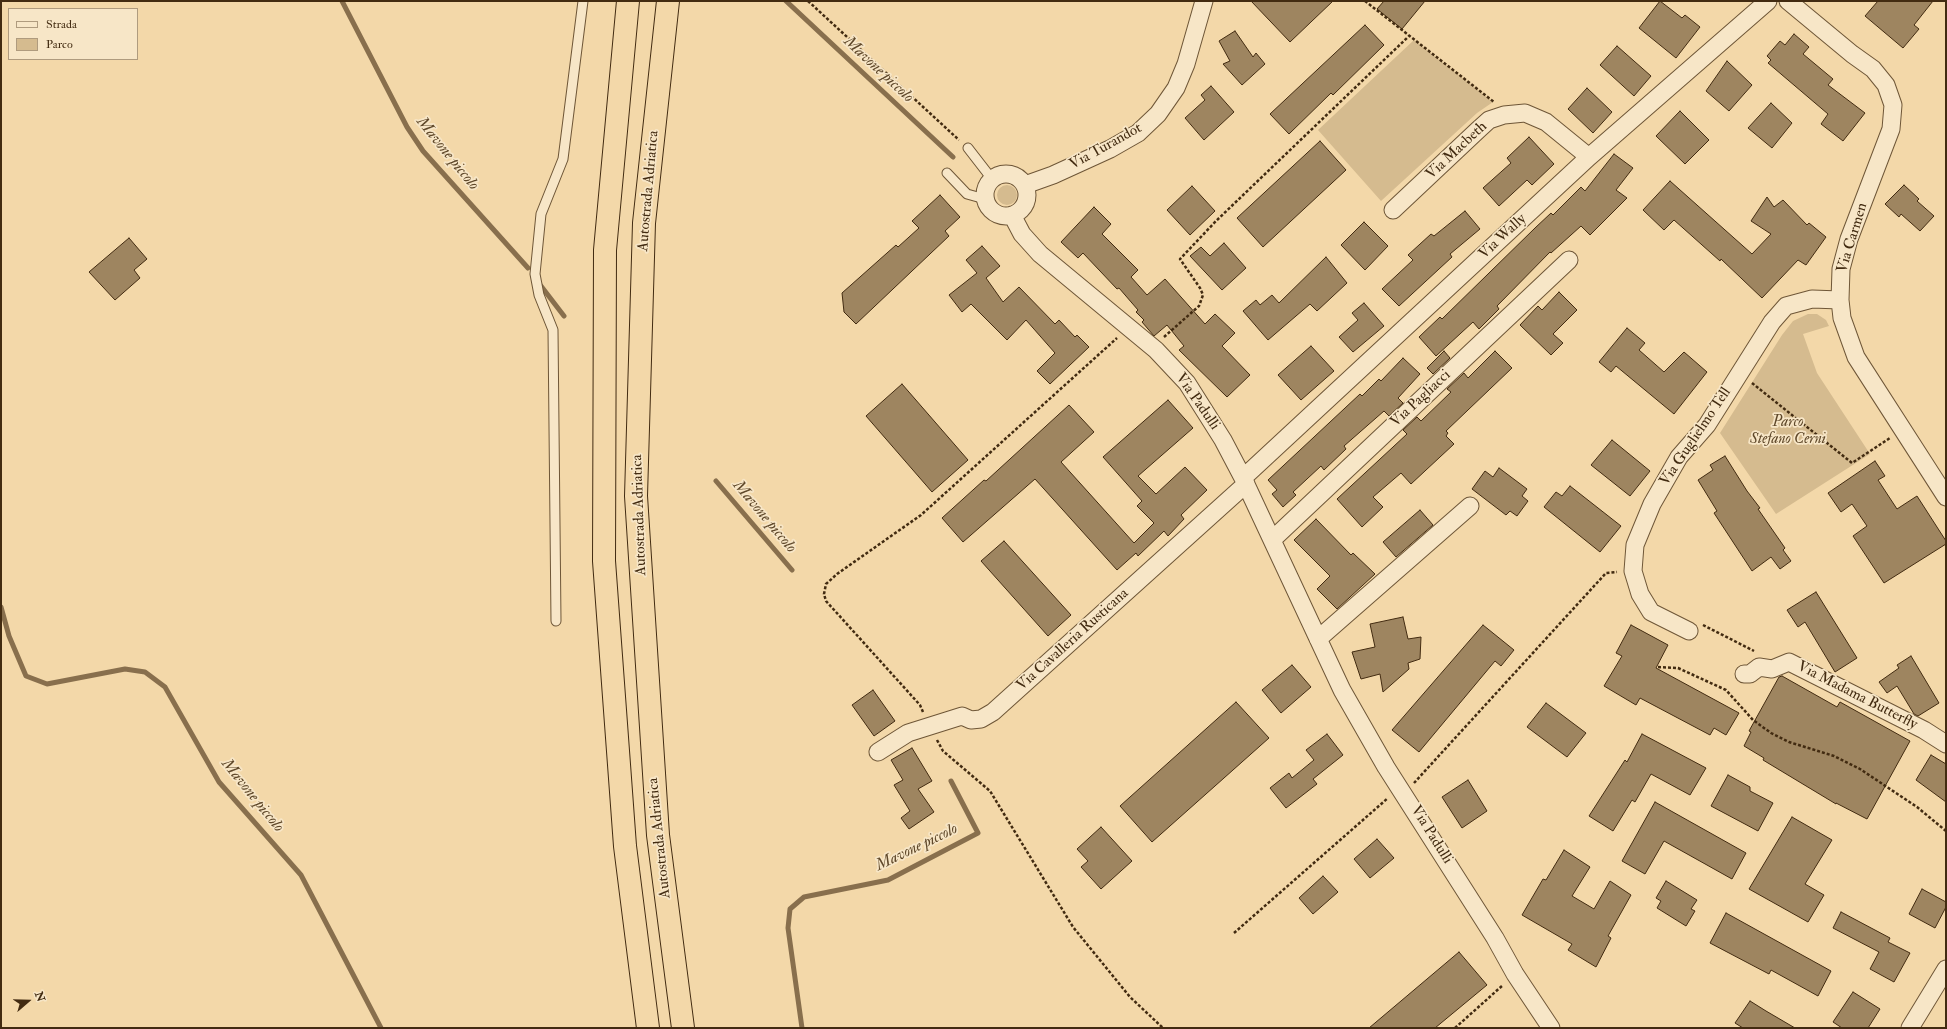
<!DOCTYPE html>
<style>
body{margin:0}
#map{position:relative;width:1947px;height:1029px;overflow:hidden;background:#f3d8a9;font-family:"IM FELL Double Pica",serif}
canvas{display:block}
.frame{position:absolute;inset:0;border:2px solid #422b11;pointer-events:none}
.legend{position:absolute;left:8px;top:8px;width:130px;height:52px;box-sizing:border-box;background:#f7e6c7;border:1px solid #af9b7e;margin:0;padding:5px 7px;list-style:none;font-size:12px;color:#422b11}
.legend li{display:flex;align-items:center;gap:8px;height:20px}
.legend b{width:20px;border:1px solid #af9b7e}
.north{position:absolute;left:8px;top:981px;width:40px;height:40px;-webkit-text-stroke:3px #f7e6c7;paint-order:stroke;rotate:70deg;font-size:11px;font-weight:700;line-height:16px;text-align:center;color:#422b11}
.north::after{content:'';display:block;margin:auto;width:14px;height:18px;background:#422b11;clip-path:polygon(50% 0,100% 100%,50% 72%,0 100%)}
</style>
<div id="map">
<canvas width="1947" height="1029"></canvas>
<div class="frame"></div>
<ul class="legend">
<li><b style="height:5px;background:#f7e6c7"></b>Strada</li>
<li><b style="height:11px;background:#d5bb8f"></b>Parco</li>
</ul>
<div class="north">N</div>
</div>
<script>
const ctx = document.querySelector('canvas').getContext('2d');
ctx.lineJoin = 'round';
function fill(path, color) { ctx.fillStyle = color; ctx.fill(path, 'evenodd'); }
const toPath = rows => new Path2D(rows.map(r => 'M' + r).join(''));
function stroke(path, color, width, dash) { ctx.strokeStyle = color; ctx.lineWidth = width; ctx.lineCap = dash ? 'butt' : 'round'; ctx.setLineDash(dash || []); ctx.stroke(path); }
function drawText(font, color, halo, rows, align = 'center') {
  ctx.font = font + ' "IM FELL Double Pica",serif'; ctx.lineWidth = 3.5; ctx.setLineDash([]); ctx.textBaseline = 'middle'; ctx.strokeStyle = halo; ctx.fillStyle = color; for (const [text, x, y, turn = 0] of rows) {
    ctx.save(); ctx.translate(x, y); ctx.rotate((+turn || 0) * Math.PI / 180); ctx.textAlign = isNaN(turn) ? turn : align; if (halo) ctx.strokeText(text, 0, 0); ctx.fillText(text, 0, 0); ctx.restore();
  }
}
const green = toPath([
 [1414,40,1493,102,1477,113,1381,201,1318,130],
 '997 195a10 10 0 1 1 20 0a10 10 0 1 1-20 0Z',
 [1808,314,1817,314,1826,320,1829,326,1803,334,1817,373,1870,454,1776,514,1720,433,1782,335,1793,321]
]);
const stream = toPath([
 [342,1,407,127,423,151,528,268],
 [786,1,953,157],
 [541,286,564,316],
 [716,481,792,570],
 [1,607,9,636,26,676,47,684,125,669,145,672,165,687,219,782,301,875,381,1028],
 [802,1028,788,928,790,909,804,897,888,880,978,833,951,781]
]);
const building = toPath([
 [1251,1,1333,1,1290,42,1251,1],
 [1384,1,1425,1,1402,29,1377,9,1384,1],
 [1660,1,1682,18,1685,15,1700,27,1676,58,1639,28,1660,1],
 [1878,1,1933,1,1914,25,1919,29,1903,48,1865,16,1878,1],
 [1365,25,1384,45,1333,95,1331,93,1289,134,1270,114,1365,25],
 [1235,31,1253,57,1256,53,1265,64,1242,85,1223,64,1230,61,1219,41,1235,31],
 [1794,34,1809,47,1803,54,1833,79,1828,85,1865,113,1843,141,1821,124,1828,114,1768,63,1771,60,1767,56,1780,41,1785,45,1794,34],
 [1617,46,1651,76,1634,96,1600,65,1617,46],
 [1727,61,1752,85,1729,111,1706,91,1727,61],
 [1211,86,1234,112,1204,140,1185,118,1205,100,1201,95,1211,86],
 [1587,88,1612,112,1593,133,1568,109,1587,88],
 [1771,103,1792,123,1772,148,1748,128,1771,103],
 [1680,111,1709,140,1685,164,1656,136,1680,111],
 [1529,137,1554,164,1532,185,1527,180,1499,206,1483,188,1511,163,1507,158,1529,137],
 [1320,141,1346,170,1263,247,1237,218,1320,141],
 [1614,154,1633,168,1616,190,1627,198,1590,235,1581,226,1551,253,1550,252,1497,306,1499,309,1479,329,1473,322,1436,356,1419,337,1440,317,1442,319,1535,228,1551,213,1553,215,1581,187,1585,191,1614,154],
 [1670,181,1752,254,1771,234,1751,221,1767,197,1774,207,1783,200,1807,225,1809,223,1826,237,1806,265,1798,260,1762,298,1721,259,1720,261,1674,220,1664,230,1643,210,1670,181],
 [1904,185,1919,199,1917,201,1934,216,1920,231,1901,214,1899,217,1885,204,1904,185],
 [1192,186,1215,211,1190,235,1167,210,1192,186],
 [940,195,960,217,945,231,949,236,856,324,844,312,842,293,896,245,898,247,919,228,912,221,940,195],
 [1094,207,1111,224,1102,234,1138,270,1131,277,1147,295,1165,279,1205,324,1215,314,1235,333,1222,346,1250,375,1227,397,1179,350,1184,346,1167,325,1154,336,1142,322,1144,320,1136,312,1138,310,1119,288,1117,289,1083,253,1078,258,1061,242,1094,207],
 [1465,211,1480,229,1450,254,1452,257,1399,306,1382,289,1413,260,1408,255,1431,234,1434,236,1465,211],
 [1364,222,1388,246,1365,270,1341,245,1364,222],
 [129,238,147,259,134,270,140,278,115,300,89,272,129,238],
 [1224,243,1246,268,1222,290,1190,256,1201,247,1210,256,1224,243],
 [982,246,1000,266,986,278,1003,302,1019,287,1055,324,1059,320,1075,337,1077,335,1089,347,1050,384,1037,371,1055,353,1026,320,1007,340,971,304,962,312,949,295,977,273,966,260,982,246],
 [1326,257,1347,283,1317,311,1310,304,1268,340,1243,311,1256,300,1260,305,1272,295,1279,303,1326,257],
 [1559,292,1577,310,1553,334,1563,343,1551,355,1520,325,1538,306,1542,310,1559,292],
 [1364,303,1384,326,1353,352,1339,337,1358,320,1352,313,1364,303],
 [1627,328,1645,343,1639,350,1664,372,1684,352,1707,372,1674,414,1616,366,1611,372,1599,362,1627,328],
 [1311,346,1334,371,1301,400,1278,375,1311,346],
 [1444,351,1450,358,1433,374,1427,368,1444,351],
 [1495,351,1512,368,1446,431,1448,433,1446,436,1454,444,1411,484,1401,473,1373,497,1383,507,1362,527,1337,499,1407,434,1403,430,1417,417,1421,421,1451,392,1447,389,1464,373,1468,378,1495,351],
 [1403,358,1420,374,1398,398,1403,403,1389,416,1384,411,1344,446,1346,449,1324,470,1321,466,1293,492,1296,495,1283,507,1272,494,1277,490,1268,480,1360,394,1362,396,1379,379,1381,381,1403,358],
 [902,384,968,460,932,492,866,416,902,384],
 [1168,400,1193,428,1138,476,1156,494,1185,467,1207,490,1181,515,1184,519,1168,536,1164,531,1138,556,1136,553,1117,570,1035,479,963,542,942,518,984,480,986,481,1069,405,1094,432,1061,462,1134,543,1154,523,1137,506,1142,501,1103,457,1168,400],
 [1612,440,1650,471,1630,496,1591,465,1612,440],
 [1725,456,1747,491,1760,508,1758,509,1785,548,1783,550,1791,561,1780,569,1771,557,1752,571,1714,513,1717,511,1698,480,1713,470,1710,465,1725,456],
 [1875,461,1885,476,1878,480,1897,509,1917,496,1946,541,1946,544,1884,583,1853,536,1867,526,1852,504,1841,512,1828,493,1875,461],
 [1499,468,1527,489,1522,496,1528,501,1517,516,1510,511,1506,515,1472,489,1485,471,1493,477,1499,468],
 [1570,486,1621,526,1600,552,1544,507,1556,492,1562,496,1570,486],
 [1420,510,1433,525,1396,557,1383,542,1420,510],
 [1316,519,1351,555,1353,553,1375,574,1337,609,1317,589,1330,576,1294,540,1316,519],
 [1004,541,1071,615,1048,636,981,561,1004,541],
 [1816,592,1857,658,1835,672,1805,622,1798,627,1787,610,1816,592],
 [1403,617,1408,639,1421,637,1420,659,1408,663,1409,669,1383,692,1380,674,1361,679,1352,652,1375,647,1370,624,1403,617],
 [1483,625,1514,650,1501,666,1495,661,1419,752,1392,730,1483,625],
 [1631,625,1668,645,1656,668,1739,713,1726,735,1714,728,1710,735,1640,698,1636,705,1604,686,1622,656,1616,653,1631,625],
 [1911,656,1939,703,1918,716,1914,714,1897,686,1887,693,1879,682,1899,668,1897,665,1911,656],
 [1292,665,1311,687,1281,713,1262,690,1292,665],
 [1782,676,1837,707,1840,702,1910,741,1867,819,1836,803,1836,804,1763,760,1764,758,1744,746,1751,732,1749,731,1779,677,1782,676],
 [873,690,895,721,874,736,852,705,873,690],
 [1236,702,1269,738,1152,842,1120,806,1236,702],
 [1546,703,1586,733,1567,757,1527,727,1546,703],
 [1327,734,1343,755,1313,779,1317,784,1286,808,1270,788,1289,773,1292,778,1314,760,1306,750,1327,734],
 [1642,734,1706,768,1690,795,1651,774,1635,802,1632,800,1613,831,1589,816,1625,760,1627,762,1642,734],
 [912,748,932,781,918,789,934,812,909,829,901,818,910,811,894,785,903,780,891,760,912,748],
 [1931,755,1946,764,1946,802,1916,780,1931,755],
 [1728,775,1750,787,1750,791,1773,803,1758,831,1711,806,1728,775],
 [1468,780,1487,811,1462,828,1442,797,1468,780],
 [1655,802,1746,853,1732,879,1664,841,1645,874,1622,861,1655,802],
 [1792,817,1832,840,1805,884,1824,895,1808,922,1749,889,1792,817],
 [1101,827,1132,861,1101,889,1081,867,1088,861,1077,849,1101,827],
 [1377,839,1394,858,1370,878,1354,859,1377,839],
 [1564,850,1590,867,1572,896,1594,909,1610,881,1631,895,1608,936,1611,938,1596,967,1568,950,1572,944,1522,915,1543,879,1546,880,1564,850],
 [1323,876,1338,892,1313,914,1299,898,1323,876],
 [1666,881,1697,900,1691,909,1695,911,1686,926,1657,908,1661,901,1656,898,1666,881],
 [1922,889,1946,902,1946,907,1935,928,1909,914,1922,889],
 [1841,912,1890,938,1888,942,1910,953,1894,982,1870,969,1879,952,1833,928,1841,912],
 [1726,913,1831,971,1818,996,1771,970,1769,974,1710,943,1726,913],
 [1459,952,1487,985,1435,1028,1369,1028,1459,952],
 [1853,992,1880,1009,1868,1028,1842,1028,1833,1022,1853,992],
 [1750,1001,1766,1011,1795,1028,1743,1028,1735,1023,1750,1001]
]);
const path = toPath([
 [808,1,959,140],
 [1365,1,1494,102],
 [1164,337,1199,306,1203,295,1200,288,1180,259,1216,221,1409,36],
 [1752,383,1852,463,1890,438],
 [1703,625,1754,651],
 [1658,667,1678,668,1726,690,1753,720,1771,733,1789,742,1834,756,1860,769,1917,807,1946,831],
 [923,712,920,705,826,601,824,594,826,584,837,574,921,515,1117,338],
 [937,740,943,751,990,791,1073,927,1130,997,1163,1028],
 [1414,783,1606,573,1617,572],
 [1234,933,1388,798],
 [1455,1028,1503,985]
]);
const lane = toPath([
 [968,148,992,179],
 [947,173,967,194,985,199],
 [556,621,553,330,539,295,535,274,541,214,563,159,583,1]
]);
const street = toPath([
 [1788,1,1852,54,1873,69,1886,85,1893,105,1891,129,1849,239,1841,269,1840,300,1842,318,1856,357,1946,497],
 '985 195a21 21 0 1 1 42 0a21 21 0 1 1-42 0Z',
 [1025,185,1053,175,1110,149,1138,133,1158,114,1176,88,1186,64,1204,1],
 [1393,210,1478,130,1489,120,1504,115,1525,113,1546,122,1589,157],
 [1012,215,1022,234,1040,254,1156,350,1187,383,1223,440,1243,478,1342,690,1386,767,1495,938,1515,974,1551,1028],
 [1243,478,1589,157,1768,1],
 [1273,539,1569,260],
 [1689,631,1651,612,1640,594,1633,571,1635,545,1652,504,1679,457,1707,425,1772,322,1786,306,1812,299,1840,300],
 [1318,639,1470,506],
 [1744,674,1750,674,1759,667,1772,669,1789,662,1924,730,1946,744],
 [878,752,908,733,962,716,971,720,981,719,993,712,1246,484],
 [1910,1028,1946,969]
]);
const highway = toPath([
 [628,1,605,250,604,561,625,846,648,1028],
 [668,1,644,223,636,496,658,835,683,1028]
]);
const streetNames = [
 ["Via Turandot",1106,147,-29],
 ["Via Macbeth",1457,151,-43],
 ["Autostrada Adriatica",649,191,-85],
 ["Via Wally",1503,237,-43],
 ["Via Carmen",1853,238,-73],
 ["Via Pagliacci",1421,399,-43],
 ["Via Padulli",1197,402,55],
 ["Via Guglielmo Tell",1696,437,-56],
 ["Autostrada Adriatica",640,515,-92],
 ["Via Cavalleria Rusticana",1073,640,-42],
 ["Via Madama Butterfly",1857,696,27],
 ["Via Padulli",1431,835,58],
 ["Autostrada Adriatica",660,838,-96]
];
const parkNames = [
 ["Parco",1788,423],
 ["Stefano Cerni",1788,440]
];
const waterNames = [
 ["Mavone piccolo",878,70,43],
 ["Mavone piccolo",447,154,51],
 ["Mavone piccolo",764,517,50],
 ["Mavone piccolo",252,796,51],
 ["Mavone piccolo",917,848,-26]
];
fill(green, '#d5bb8f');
stroke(stream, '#886f4d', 5);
fill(building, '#9e8560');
stroke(building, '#422b11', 1);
stroke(lane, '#6e5637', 11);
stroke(street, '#6e5637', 19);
stroke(highway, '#422b11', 24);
stroke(path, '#422b11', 2.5, [3, 2]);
stroke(lane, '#f7e6c7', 9);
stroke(street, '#f7e6c7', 17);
stroke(highway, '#f3d8a9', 22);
drawText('15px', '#422b11', '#f7e6c7', streetNames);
drawText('italic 15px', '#5f482a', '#f7e6c7', parkNames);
drawText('italic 16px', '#5f482a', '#f7e6c7', waterNames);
</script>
